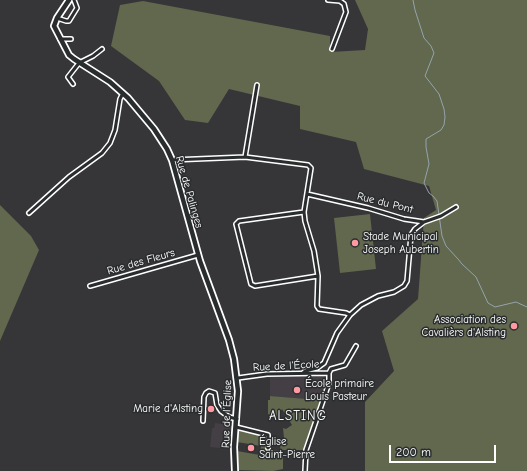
<!DOCTYPE html>
<meta charset="utf-8">
<style>
body{margin:0}
#map{position:relative;width:527px;height:471px;overflow:hidden;background:#363538;font-family:"Comic Neue",sans-serif}
canvas{display:block}
.scale{position:absolute;left:389px;top:445px;width:107px;height:18px;box-sizing:border-box;border:2px solid #fff;border-top:0;padding-left:5px;font-size:12px;line-height:14px;white-space:nowrap;color:#fff;-webkit-text-stroke:3px #2a2d2e;paint-order:stroke}
</style>
<div id="map">
<canvas width="527" height="471"></canvas>
<div class="scale">200 m</div>
</div>
<script>
const ctx = document.querySelector('canvas').getContext('2d');
ctx.lineJoin = 'round';
function fill(path, color) { ctx.fillStyle = color; ctx.fill(path, 'evenodd'); }
const toPath = rows => new Path2D(rows.map(r => 'M' + r).join(''));
function stroke(path, color, width, dash) { ctx.strokeStyle = color; ctx.lineWidth = width; ctx.lineCap = dash ? 'butt' : 'round'; ctx.setLineDash(dash || []); ctx.stroke(path); }
function drawText(font, color, halo, rows, align = 'center') {
  ctx.font = font + ' "Comic Neue",sans-serif'; ctx.lineWidth = 3; ctx.setLineDash([]); ctx.textBaseline = 'middle'; ctx.strokeStyle = halo; ctx.fillStyle = color; for (const [text, x, y, turn = 0] of rows) {
    ctx.save(); ctx.translate(x, y); ctx.rotate((+turn || 0) * Math.PI / 180); ctx.textAlign = isNaN(turn) ? turn : align; if (halo) ctx.strokeText(text, 0, 0); ctx.fillText(text, 0, 0); ctx.restore();
  }
}
const built = toPath([
 [270,376,324,376,327,383,320,400,270,396],
 [215,423,231,425,229,449,210,447,212,428,214,428]
]);
const green = toPath([
 [355,0,527,0,527,471,365,471,365,402,394,371,382,331,418,299,424,218,436,210,429,186,364,169,356,142,300,129,300,106,229,89,208,123,185,120,159,81,111,46,120,5,143,1,330,36,330,52,365,50,368,29],
 [0,205,31,236,39,250,0,341],
 [370,214,376,269,340,273,334,218],
 [270,396,320,400,304,450,280,450,281,440,284,438,283,428,286,429,292,425,282,409,276,418,268,414,268,400,270,400],
 [239,429,266,437,266,450,283,451,283,469,273,471,238,470,237,451,260,455,261,446,237,442]
]);
const stream = toPath([
 [413,0,415,10,424,38,431,46,434,53,425,76,439,94,444,109,445,117,444,125,441,130,426,139,426,147,429,164,424,183,429,193,433,196,437,201,442,236,446,246,458,259,462,264,476,277,488,303,495,307,516,302,527,307]
]);
const street = toPath([
 [328,0,340,1,344,4,346,12,332,49],
 [57,18,66,21,69,21,77,8,74,0],
 [60,39,71,39],
 [73,84,68,77,79,63,93,56,102,49],
 [245,157,257,85],
 [172,160,245,157,308,165,311,168,304,212,305,221,314,251,318,276,317,306,319,309,346,313,350,315],
 [307,194,368,208,404,219,424,222,441,216,456,207],
 [304,212,239,221,236,224,251,284,255,286,318,276],
 [29,213,69,177,102,153,110,143,115,130,120,99,123,93],
 [90,286,198,255],
 [303,373,305,371,317,368,324,363,337,333,350,315,361,305,378,296,394,292,404,286,407,281,411,235,415,229,424,222],
 [329,373,331,369,345,365,356,346],
 [238,378,267,374,329,373],
 [203,421,204,397,206,393,209,391,215,393,217,405,221,411,229,417,237,419],
 [236,427,268,435,268,448],
 [305,471,306,450,329,383,329,373]
]);
const secondary = toPath([
 [69,0,57,18,54,26,69,55,74,59,110,82,128,98,154,129,167,149,172,160,200,261,229,340,234,359,238,391,234,447,235,471]
]);
const markers = [
 [355,243,4,"#ff9aa2"],
 [514,326,4,"#ff9aa2"],
 [297,390,4,"#ff9aa2"],
 [211,409,4,"#ff9aa2"],
 [251,448,4,"#ff9aa2"]
];
const streetNames = [
 ["Rue de Palinges",189,192,74],
 ["Rue du Pont",385,203,14],
 ["Rue des Fleurs",141,262,-16],
 ["Rue de l'École",286,366,-3],
 ["Rue de l'Église",227,414,-88]
];
const poiNames = [
 ["Stade Municipal",363,237],
 ["Joseph Aubertin",363,250],
 ["Association des",506,320,"right"],
 ["Cavalièrs d'Alsting",506,333,"right"],
 ["École primaire",305,384],
 ["Louis Pasteur",305,397],
 ["Marie d'Alsting",203,409,"right"],
 ["Église",259,442],
 ["Saint-Pierre",259,455]
];
const quarterNames = [
 ["ALSTING",298,416]
];
fill(built, '#443f44');
fill(green, '#61684e');
stroke(stream, '#95a3ab', 1);
stroke(street, '#fff', 6);
stroke(secondary, '#fff', 8);
stroke(street, '#2a2d2e', 3);
stroke(secondary, '#2a2d2e', 4.5);
for (const [x, y, r, color] of markers) { const dot = new Path2D(); dot.arc(x, y, r, 0, 2 * Math.PI); ctx.fillStyle = color; ctx.fill(dot); stroke(dot, '#2a2d2e', 1.5); }
drawText('11px', '#fff', '#2a2d2e', streetNames);
drawText('11px', '#fff', '#2a2d2e', poiNames, 'left');
ctx.letterSpacing = '1px';
drawText('13px', '#fff', '#2a2d2e', quarterNames);
ctx.letterSpacing = '0px';
</script>
